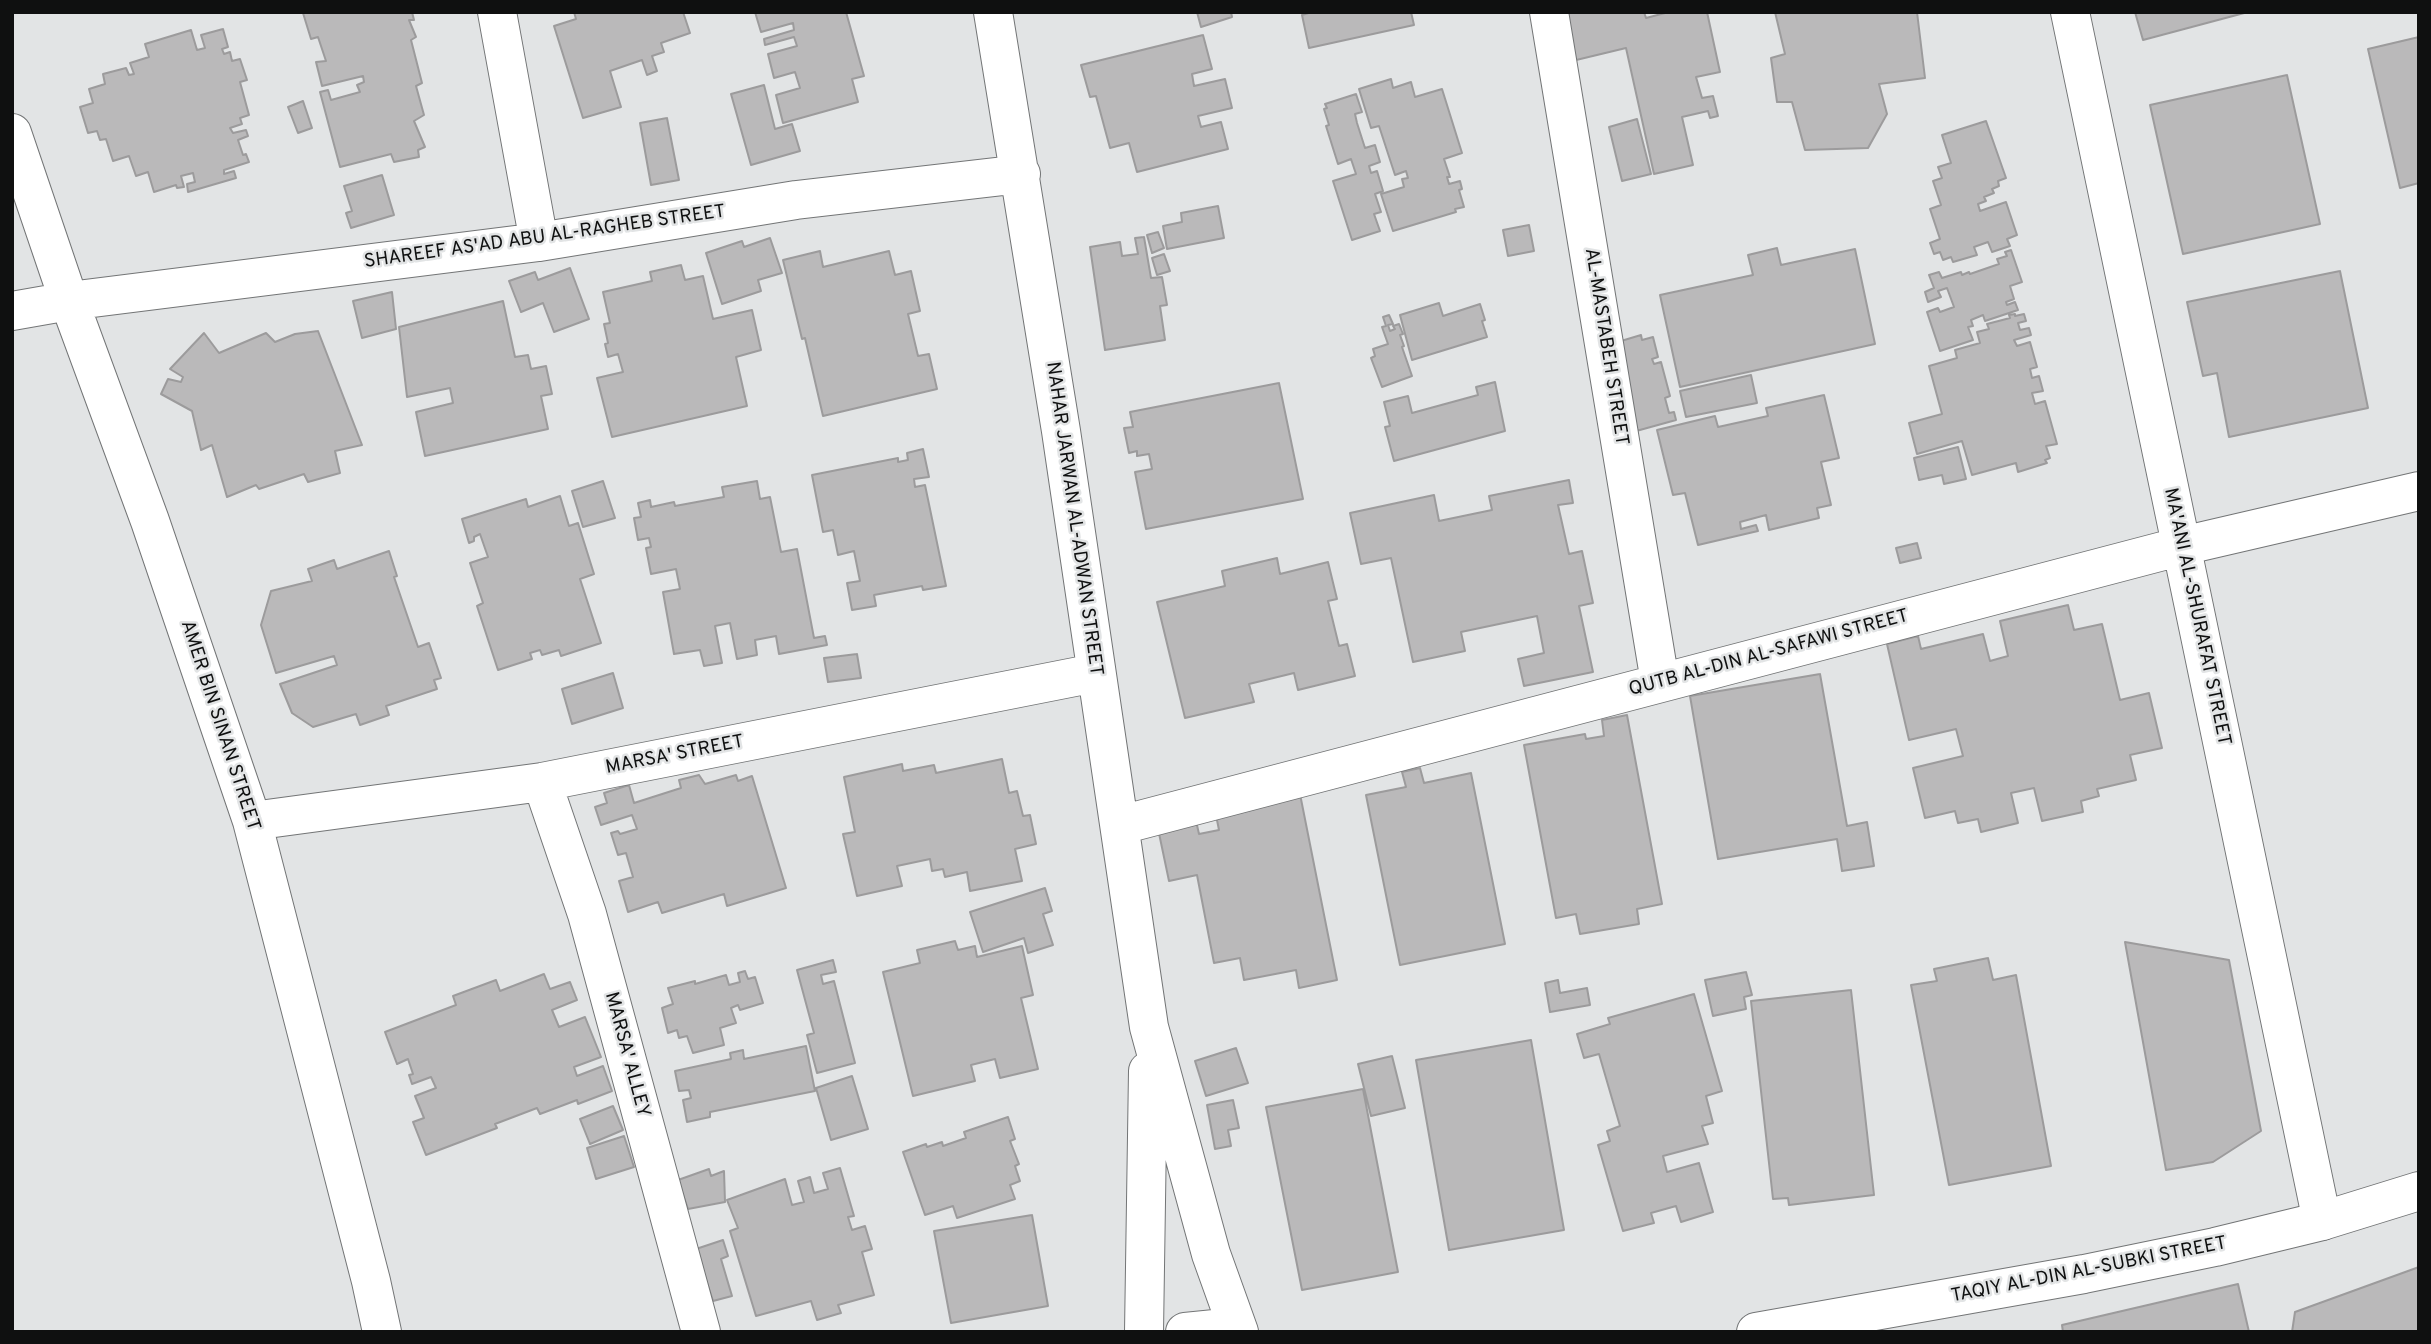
<!DOCTYPE html>
<style>
body{margin:0}
#map{position:relative;width:2431px;height:1344px;overflow:hidden;background:#e2e4e5;font-family:Overpass,sans-serif}
canvas{display:block}
.frame{position:absolute;inset:0;border:14px solid #0f1010;pointer-events:none}
</style>
<div id="map">
<canvas width="2431" height="1344"></canvas>
<div class="frame"></div>
</div>
<script>
const ctx = document.querySelector('canvas').getContext('2d');
ctx.lineJoin = 'round';
function fill(path, color) { ctx.fillStyle = color; ctx.fill(path, 'evenodd'); }
const toPath = rows => new Path2D(rows.map(r => 'M' + r).join(''));
function stroke(path, color, width, dash) { ctx.strokeStyle = color; ctx.lineWidth = width; ctx.lineCap = dash ? 'butt' : 'round'; ctx.setLineDash(dash || []); ctx.stroke(path); }
function drawText(font, color, halo, rows, align = 'center') {
  ctx.font = font + ' Overpass,sans-serif'; ctx.lineWidth = 5; ctx.setLineDash([]); ctx.textBaseline = 'middle'; ctx.strokeStyle = halo; ctx.fillStyle = color; for (const [text, x, y, turn = 0] of rows) {
    ctx.save(); ctx.translate(x, y); ctx.rotate((+turn || 0) * Math.PI / 180); ctx.textAlign = isNaN(turn) ? turn : align; if (halo) ctx.strokeText(text, 0, 0); ctx.fillText(text, 0, 0); ctx.restore();
  }
}
const building = toPath([
 [412,12,414,20,409,20,416,37,411,40,422,83,416,86,424,115,414,121,425,147,418,150,419,157,394,162,391,154,340,167,320,92,328,90,331,100,360,92,357,85,364,82,363,76,322,86,316,62,326,61,318,37,311,39,303,13,412,12],
 [574,12,683,12,690,33,661,43,664,52,652,56,657,71,647,75,642,60,610,71,621,107,583,118,554,26,576,19,574,12],
 [755,12,846,12,864,76,852,79,858,102,783,123,776,95,800,88,795,72,774,78,768,54,797,46,794,37,765,45,764,39,794,30,793,23,761,32,755,12],
 [1197,12,1231,12,1232,17,1201,27,1197,12],
 [1312,12,1411,12,1414,25,1309,48,1302,15,1312,12],
 [1560,12,1644,12,1646,18,1669,12,1707,12,1720,72,1696,77,1702,98,1713,96,1718,116,1710,118,1708,111,1682,117,1693,165,1654,174,1626,48,1572,61,1560,12],
 [1775,12,1917,12,1925,78,1879,84,1887,114,1868,148,1805,150,1792,102,1777,102,1771,58,1785,54,1775,12],
 [2135,12,2248,12,2143,40,2135,12],
 [223,29,228,47,222,49,224,54,230,52,232,61,240,59,247,80,240,82,249,115,240,118,242,124,230,128,233,133,246,130,248,136,238,140,243,155,246,154,249,162,224,170,224,174,234,171,236,178,188,192,187,184,195,182,193,173,181,176,184,187,177,188,176,185,154,192,148,172,136,176,129,156,113,161,106,139,100,140,97,131,88,133,80,107,93,103,89,89,105,84,103,74,126,68,129,75,134,74,130,63,149,57,145,44,191,30,197,50,205,48,201,35,223,29],
 [1203,35,1212,69,1192,74,1194,86,1225,79,1232,108,1198,116,1201,127,1221,122,1228,149,1137,172,1129,143,1110,148,1096,96,1090,97,1081,65,1203,35],
 [2419,37,2419,183,2400,188,2368,49,2419,37],
 [2287,75,2320,224,2183,254,2150,105,2287,75],
 [1391,79,1393,88,1411,82,1415,97,1442,89,1462,153,1444,159,1450,177,1447,177,1449,184,1460,181,1462,189,1459,190,1464,207,1455,209,1456,212,1393,231,1381,194,1404,187,1402,179,1408,178,1406,171,1395,175,1379,126,1371,128,1359,89,1391,79],
 [764,85,775,129,792,124,800,151,751,165,731,94,764,85],
 [1356,94,1362,112,1355,114,1357,123,1365,148,1375,145,1380,162,1369,166,1371,173,1377,171,1383,191,1375,194,1381,212,1374,214,1380,231,1352,240,1333,181,1356,174,1351,159,1338,164,1326,126,1329,125,1324,109,1327,108,1325,104,1356,94],
 [303,101,312,128,298,133,288,107,303,101],
 [667,118,679,180,651,185,640,123,667,118],
 [1637,119,1651,174,1622,181,1609,127,1637,119],
 [1986,121,2006,178,1998,181,1999,186,1992,189,1994,193,1984,197,1986,201,1978,204,1980,211,2006,202,2017,235,2007,239,2010,246,1992,252,1988,242,1974,247,1977,255,1953,262,1951,257,1943,260,1940,252,1934,254,1930,243,1940,239,1930,209,1941,205,1933,181,1942,178,1938,167,1951,163,1942,135,1986,121],
 [382,175,394,215,351,228,346,213,352,211,344,186,382,175],
 [1218,206,1224,238,1167,249,1163,226,1182,222,1181,213,1218,206],
 [1529,225,1534,251,1508,256,1503,230,1529,225],
 [1158,232,1164,248,1152,253,1147,235,1158,232],
 [1144,237,1151,278,1162,277,1167,305,1160,306,1165,340,1105,350,1090,247,1120,242,1122,256,1138,254,1135,238,1144,237],
 [770,238,782,273,758,280,761,291,722,304,706,253,742,241,744,247,770,238],
 [1777,248,1781,265,1855,249,1875,344,1680,387,1660,295,1753,275,1748,255,1777,248],
 [2011,250,2022,282,2010,286,2014,299,2006,302,2007,305,2015,302,2018,310,1985,321,1983,315,1971,320,1973,326,1968,327,1973,340,1940,351,1927,312,1938,308,1940,312,1954,307,1947,288,1938,291,1941,297,1928,302,1925,292,1934,288,1929,275,1939,272,1942,278,1961,272,1962,275,1969,272,1970,274,1999,264,1997,259,2007,256,2005,252,2011,250],
 [820,251,823,267,889,251,895,275,911,271,920,311,908,314,918,356,929,354,937,389,823,416,805,338,802,339,783,260,820,251],
 [1164,254,1170,271,1157,275,1152,258,1164,254],
 [681,265,685,280,703,276,713,319,752,310,761,350,736,357,747,406,612,437,597,378,623,372,618,354,608,357,605,344,608,343,604,324,610,323,603,292,652,281,650,272,681,265],
 [570,268,589,319,554,332,543,303,521,312,509,281,535,272,538,280,570,268],
 [2340,271,2368,408,2229,437,2217,373,2203,376,2187,302,2340,271],
 [392,292,396,329,362,338,353,301,392,292],
 [503,301,515,357,528,355,531,369,546,366,552,394,541,396,548,429,425,456,416,412,453,403,450,388,407,397,399,327,503,301],
 [1439,303,1443,316,1480,304,1485,320,1482,321,1487,337,1412,360,1400,315,1439,303],
 [2015,314,2015,316,2024,314,2026,321,2018,323,2020,330,2029,328,2031,335,2014,340,2017,346,2030,342,2037,367,2030,369,2032,378,2039,376,2043,391,2032,393,2035,404,2045,401,2057,444,2046,446,2050,458,2045,460,2047,463,2018,472,2016,463,1972,475,1962,441,1917,454,1909,423,1942,414,1929,366,1957,358,1955,350,1980,343,1977,332,1989,329,1987,324,2010,318,2009,315,2015,314],
 [1389,315,1393,324,1388,325,1390,331,1395,329,1393,326,1399,324,1403,334,1400,335,1404,346,1402,347,1412,376,1382,387,1371,358,1375,356,1373,349,1388,344,1382,327,1386,326,1383,317,1389,315],
 [318,331,362,445,335,451,340,473,308,482,304,474,259,489,256,485,227,497,212,445,201,450,192,411,161,394,168,379,181,382,183,377,170,369,204,333,219,353,266,333,275,342,295,334,318,331],
 [1641,335,1642,340,1653,337,1658,357,1652,359,1654,364,1661,362,1670,396,1665,398,1669,413,1674,412,1676,420,1629,433,1621,341,1641,335],
 [1751,375,1757,403,1686,417,1680,391,1751,375],
 [1495,382,1505,431,1394,461,1385,427,1390,426,1384,402,1408,396,1412,413,1478,395,1476,387,1495,382],
 [1279,383,1303,499,1146,529,1135,472,1152,469,1149,454,1137,456,1137,451,1129,453,1124,428,1133,427,1130,412,1279,383],
 [1824,395,1839,458,1821,462,1831,505,1817,508,1819,518,1769,530,1766,515,1740,522,1741,529,1756,525,1758,531,1698,545,1685,493,1673,495,1657,430,1715,416,1718,427,1768,416,1766,408,1824,395],
 [1958,447,1966,479,1944,484,1942,475,1919,480,1914,458,1958,447],
 [923,449,929,477,914,479,915,487,925,485,946,586,923,590,922,586,874,595,876,606,852,610,847,583,860,581,854,551,838,555,833,530,823,532,812,475,898,458,898,462,908,460,907,453,923,449],
 [1569,480,1573,503,1558,505,1569,554,1582,551,1593,603,1579,606,1593,672,1524,686,1518,659,1544,653,1537,616,1461,632,1465,651,1413,662,1391,558,1361,564,1350,513,1434,495,1439,521,1492,510,1489,496,1569,480],
 [603,481,615,518,583,527,572,491,603,481],
 [757,481,760,499,770,497,781,552,797,549,814,638,825,636,827,645,779,654,776,636,755,640,757,655,737,659,730,623,715,626,722,663,704,666,700,650,674,654,663,592,680,589,676,569,651,574,646,548,651,547,649,538,638,540,634,518,641,517,638,503,650,500,651,507,674,502,675,506,724,497,722,487,757,481],
 [560,496,569,526,578,523,594,574,580,579,601,643,561,656,559,650,542,655,540,650,530,653,532,659,498,670,477,606,483,603,470,563,488,557,480,534,474,537,474,541,469,543,462,519,526,499,528,507,560,496],
 [1917,543,1921,558,1900,563,1896,548,1917,543],
 [389,551,397,576,394,577,418,647,429,643,441,678,434,680,437,689,386,706,389,715,360,725,356,714,313,727,292,713,280,684,337,665,334,656,276,673,261,625,271,591,312,581,308,569,334,560,337,569,389,551],
 [1277,558,1280,574,1328,562,1337,599,1328,601,1339,646,1347,644,1355,676,1298,690,1294,673,1249,684,1254,702,1185,718,1157,602,1225,586,1222,571,1277,558],
 [2068,605,2074,630,2102,624,2120,700,2149,693,2162,748,2130,755,2136,780,2097,789,2099,796,2081,801,2083,812,2042,821,2034,788,2011,793,2018,823,1981,832,1978,819,1958,823,1955,811,1925,818,1913,768,1963,756,1956,729,1909,740,1887,644,1918,636,1921,649,1983,634,1990,661,2008,656,2000,621,2068,605],
 [857,654,861,678,828,682,824,658,857,654],
 [613,673,623,708,572,724,562,689,613,673],
 [1820,674,1847,826,1867,822,1874,866,1842,871,1837,839,1718,859,1690,696,1820,674],
 [1627,715,1662,904,1637,909,1639,924,1580,934,1576,914,1556,918,1524,745,1585,734,1586,739,1604,736,1602,720,1627,715],
 [1002,759,1009,793,1017,791,1023,816,1030,815,1036,844,1015,849,1022,881,970,891,967,872,945,877,943,869,932,871,930,859,897,866,902,886,857,896,843,834,855,832,844,777,902,764,903,771,934,765,936,773,1002,759],
 [1420,768,1424,783,1471,773,1505,944,1400,965,1366,795,1406,787,1402,772,1420,768],
 [699,775,705,784,736,775,738,781,752,776,786,888,727,906,724,894,662,913,658,902,628,912,619,881,633,877,626,853,618,855,611,833,618,831,620,834,637,829,632,815,601,825,595,807,607,803,604,793,629,785,634,803,681,788,679,780,699,775],
 [1298,784,1337,980,1299,988,1296,970,1244,980,1240,958,1214,963,1197,875,1169,881,1156,819,1194,812,1199,834,1219,830,1216,815,1298,784],
 [1045,888,1052,911,1043,914,1053,945,1028,953,1024,938,983,952,970,912,1045,888],
 [955,941,958,950,975,946,977,957,1022,946,1033,995,1021,998,1038,1069,1000,1078,995,1059,971,1065,975,1081,913,1096,883,972,920,963,917,950,955,941],
 [2125,942,2229,960,2261,1131,2213,1162,2166,1170,2125,942],
 [1988,958,1993,980,2016,975,2051,1166,1949,1185,1911,985,1937,981,1934,969,1988,958],
 [833,960,836,972,821,975,823,984,834,981,855,1063,817,1073,807,1035,814,1033,797,970,833,960],
 [745,971,748,979,755,977,763,1003,740,1010,738,1005,731,1008,736,1023,720,1028,724,1045,693,1053,687,1036,679,1038,677,1030,668,1033,662,1008,673,1004,668,988,695,981,695,984,726,975,729,985,740,982,738,973,745,971],
 [1746,972,1752,995,1744,997,1746,1009,1713,1016,1705,980,1746,972],
 [544,974,550,989,570,982,577,1000,552,1010,559,1027,585,1017,601,1057,574,1067,577,1076,603,1066,612,1091,578,1104,577,1100,540,1114,537,1108,495,1124,497,1128,426,1155,413,1122,424,1118,415,1096,436,1088,431,1077,412,1084,409,1075,413,1074,408,1059,397,1064,385,1032,456,1005,453,996,496,980,500,991,544,974],
 [1558,980,1560,993,1587,988,1590,1005,1550,1012,1545,983,1558,980],
 [1851,990,1874,1195,1789,1205,1788,1198,1773,1199,1751,1001,1851,990],
 [1694,994,1722,1091,1706,1096,1713,1123,1702,1126,1708,1144,1663,1156,1667,1172,1699,1163,1713,1212,1681,1222,1676,1206,1651,1213,1654,1223,1623,1231,1598,1145,1610,1141,1607,1131,1620,1126,1599,1054,1584,1058,1577,1034,1610,1024,1608,1018,1694,994],
 [1531,1040,1564,1230,1449,1250,1416,1060,1531,1040],
 [806,1046,815,1091,710,1112,710,1117,687,1122,683,1100,691,1098,689,1090,679,1091,675,1071,731,1059,730,1053,743,1050,744,1059,806,1046],
 [1236,1048,1248,1083,1206,1096,1195,1061,1236,1048],
 [1392,1056,1405,1108,1371,1116,1358,1064,1392,1056],
 [852,1076,868,1129,831,1140,816,1088,852,1076],
 [1363,1089,1398,1272,1302,1290,1266,1107,1363,1089],
 [1233,1100,1239,1128,1228,1130,1231,1146,1215,1149,1207,1105,1233,1100],
 [613,1106,623,1130,590,1144,580,1119,613,1106],
 [1008,1117,1015,1139,1010,1141,1019,1164,1015,1166,1020,1181,1010,1185,1015,1199,957,1218,953,1206,925,1215,903,1152,926,1144,927,1147,942,1142,943,1146,966,1138,964,1132,1008,1117],
 [624,1136,634,1167,596,1179,587,1148,624,1136],
 [840,1168,854,1216,848,1217,852,1230,865,1226,872,1249,862,1252,874,1295,838,1305,841,1313,817,1320,811,1301,756,1316,730,1231,738,1228,727,1200,785,1179,792,1205,804,1202,798,1181,810,1177,814,1193,828,1189,823,1173,840,1168],
 [709,1169,711,1176,724,1171,725,1202,688,1209,678,1180,709,1169],
 [1032,1215,1048,1306,951,1323,934,1231,1032,1215],
 [723,1240,728,1256,721,1259,732,1296,713,1301,696,1249,723,1240],
 [2419,1267,2419,1332,2292,1332,2295,1312,2419,1267],
 [2238,1284,2249,1332,2063,1332,2062,1325,2238,1284]
]);
const minor = toPath([
 [497,12,539,242],
 [993,12,1061,431,1149,1027,1211,1254,1239,1332],
 [1549,12,1660,682],
 [2070,12,2322,1221],
 [12,133,69,301,150,521,252,821,371,1281,382,1332],
 [12,311,69,301,539,242,796,200,1021,174],
 [542,782,587,914,701,1332],
 [252,821,542,782,1095,673],
 [1121,825,2182,546,2419,491],
 [1144,1332,1148,1071]
]);
const tertiary = toPath([
 [1185,1332,1215,1329,1225,1332],
 [1756,1332,2084,1274,2215,1247,2322,1221,2419,1191]
]);
const streetNames = [
 ["SHAREEF AS'AD ABU AL-RAGHEB STREET",545,238,-8],
 ["AL-MASTABEH STREET",1605,347,81],
 ["NAHAR JARWAN AL-ADWAN STREET",1073,519,82],
 ["MA'ANI AL-SHURAFAT STREET",2196,617,78],
 ["QUTB AL-DIN AL-SAFAWI STREET",1769,654,-15],
 ["AMER BIN SINAN STREET",219,726,72],
 ["MARSA' STREET",675,756,-11],
 ["MARSA' ALLEY",626,1055,75],
 ["TAQIY AL-DIN AL-SUBKI STREET",2089,1271,-11]
];
fill(building, '#bab9ba');
stroke(building, '#9c9b9c', 2);
stroke(minor, '#737576', 40);
stroke(tertiary, '#737576', 40);
stroke(minor, '#fff', 38);
stroke(tertiary, '#fff', 38);
drawText('19px', '#0f1010', '#e2e4e5', streetNames);
</script>
